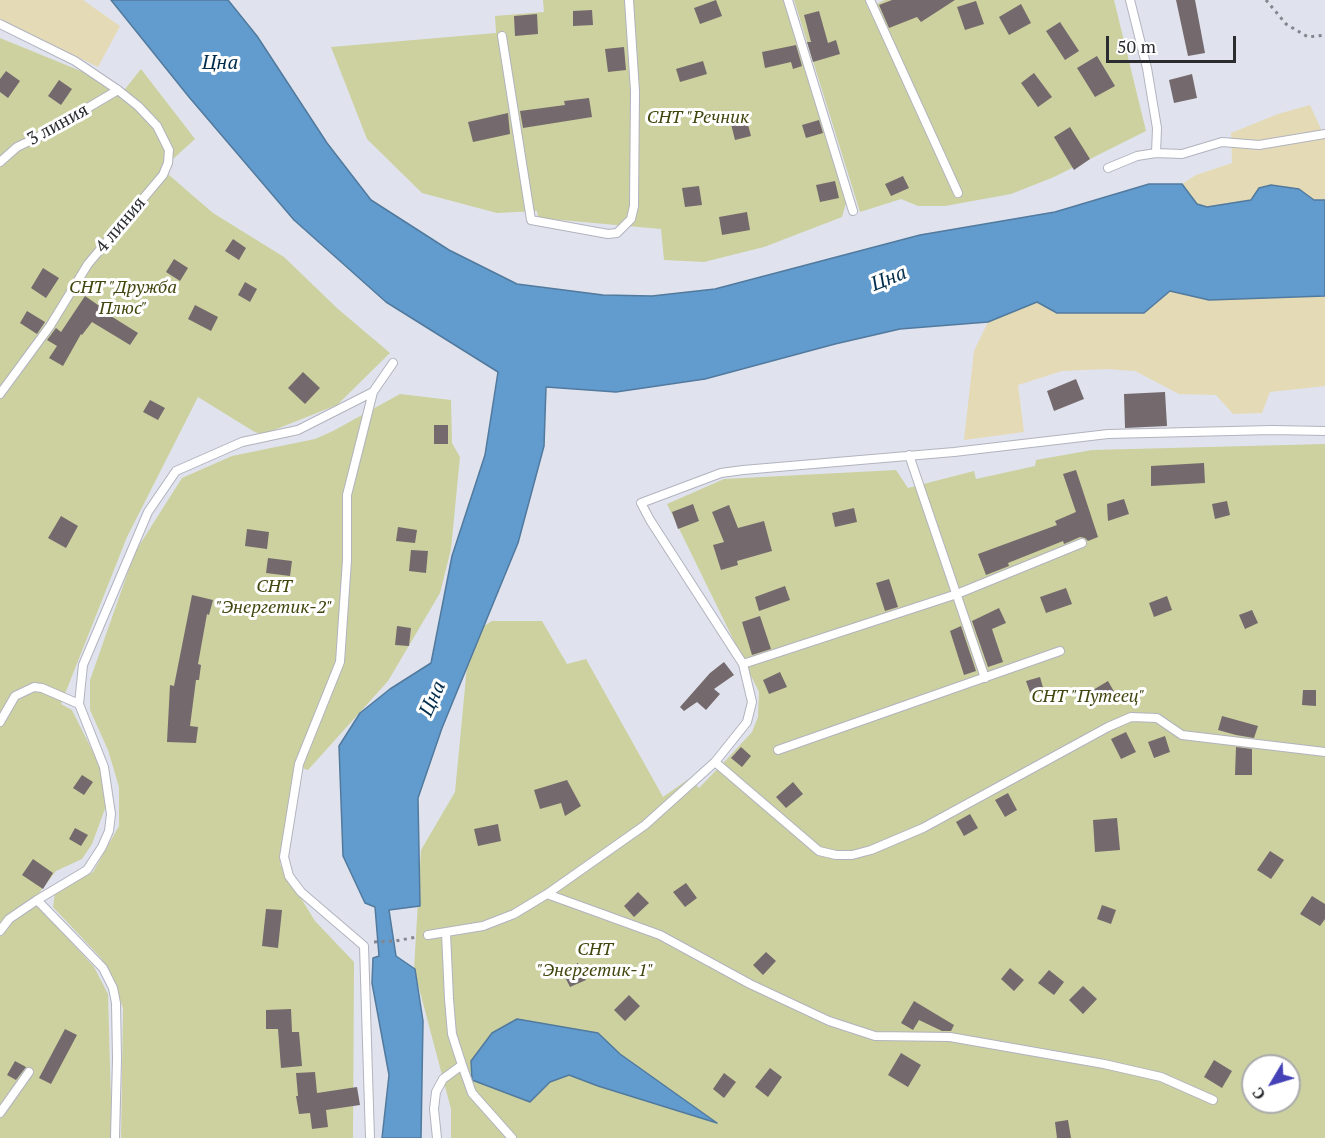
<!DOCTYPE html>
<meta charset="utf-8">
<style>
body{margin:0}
#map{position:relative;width:1325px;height:1138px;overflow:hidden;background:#e0e3ed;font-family:"PT Serif",serif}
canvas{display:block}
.north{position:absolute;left:1241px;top:1054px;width:60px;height:60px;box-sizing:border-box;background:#fff;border:2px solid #aaabac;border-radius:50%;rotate:232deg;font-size:16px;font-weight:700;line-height:24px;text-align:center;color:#2a2c2f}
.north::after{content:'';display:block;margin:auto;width:21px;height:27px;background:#4541b6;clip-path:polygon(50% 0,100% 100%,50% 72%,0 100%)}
.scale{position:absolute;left:1106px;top:36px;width:130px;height:27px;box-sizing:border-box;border:3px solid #2a2c2f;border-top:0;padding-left:8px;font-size:18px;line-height:21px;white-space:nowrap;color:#2a2c2f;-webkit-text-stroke:4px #fff;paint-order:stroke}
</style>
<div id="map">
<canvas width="1325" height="1138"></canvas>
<div class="north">С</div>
<div class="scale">50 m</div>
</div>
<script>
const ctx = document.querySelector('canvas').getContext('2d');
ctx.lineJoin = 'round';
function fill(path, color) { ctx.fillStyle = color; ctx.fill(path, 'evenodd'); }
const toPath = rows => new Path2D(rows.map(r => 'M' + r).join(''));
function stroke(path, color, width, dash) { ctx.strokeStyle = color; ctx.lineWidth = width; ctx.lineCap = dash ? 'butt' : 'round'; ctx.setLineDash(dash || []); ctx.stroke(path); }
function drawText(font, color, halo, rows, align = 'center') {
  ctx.font = font + ' "PT Serif",serif'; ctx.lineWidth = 6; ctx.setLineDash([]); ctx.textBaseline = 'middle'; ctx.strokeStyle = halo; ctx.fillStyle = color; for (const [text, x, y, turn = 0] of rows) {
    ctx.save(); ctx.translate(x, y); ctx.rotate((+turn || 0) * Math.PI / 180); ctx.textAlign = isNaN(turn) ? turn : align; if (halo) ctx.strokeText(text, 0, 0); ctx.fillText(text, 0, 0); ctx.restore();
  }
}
const green = toPath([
 [543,0,783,0,814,94,846,203,842,217,764,247,704,262,664,260,661,229,538,218,537,211,497,213,422,193,367,139,331,47,496,33,495,16,544,12],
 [794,0,865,0,868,8,885,0,1114,0,1146,131,1054,177,1011,194,945,206,918,206,901,199,860,212],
 [0,38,125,89,141,69,195,139,162,169,213,213,284,257,338,309,390,353,337,405,269,432,260,434,253,431,198,397,127,537,61,704,72,710,101,768,106,806,92,844,82,859,56,871,36,897,40,908,94,967,108,994,112,1138,0,1138],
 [400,394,451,400,452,443,460,457,451,549,440,593,388,681,308,770,299,767,291,795,280,864,315,921,354,962,353,1138,121,1138,123,1008,111,975,101,958,53,907,55,893,93,872,119,826,119,787,108,750,90,710,90,680,135,552,182,478,232,456,315,439,333,431],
 [1325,444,1325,1138,451,1138,451,1109,414,969,421,850,455,792,470,635,492,621,542,621,567,664,586,659,663,797,690,778,699,788,727,759,752,732,758,717,759,692,667,504,724,479,896,470,908,488,974,471,976,479,1035,466,1036,460,1092,450],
 [1253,1066,1289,1066,1289,1102,1253,1102]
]);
const sand = toPath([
 [0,0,83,0,120,26,98,67,0,19],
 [1310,105,1325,138,1325,200,1314,200,1299,189,1259,188,1251,200,1207,207,1197,205,1189,197,1182,184,1196,175,1232,163,1231,133,1278,114],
 [1170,291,1209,300,1325,296,1325,386,1270,392,1262,413,1233,414,1216,395,1179,394,1135,371,1107,369,1062,371,1018,385,1024,432,964,440,974,351,988,322,1037,302,1057,313]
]);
const water = toPath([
 [111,0,228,0,257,36,327,143,371,200,449,250,517,284,603,295,652,296,715,289,920,235,1055,212,1149,184,1182,184,1197,204,1207,207,1251,200,1259,188,1271,185,1299,189,1314,200,1325,200,1325,296,1209,300,1170,291,1144,313,1057,313,1037,302,988,322,900,329,835,344,705,379,616,392,546,387,544,446,518,543,442,728,418,798,420,906,389,910,396,956,415,969,423,1021,421,1138,382,1138,389,1075,372,983,373,958,379,956,375,907,365,903,343,856,339,746,360,713,390,689,431,663,452,556,485,455,498,372,386,302,294,220,189,97,111,0],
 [517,1019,598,1033,620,1054,717,1123,598,1086,569,1075,550,1082,530,1102,472,1080,471,1061,492,1033,517,1019]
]);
const building = toPath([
 [716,0,722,16,700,24,694,8],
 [892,0,955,0,921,22,917,17,889,28,879,5],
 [1176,0,1195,0,1205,53,1188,56],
 [976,1,984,24,965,30,957,7],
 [1021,4,1031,23,1009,35,999,17],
 [592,10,593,25,573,26,573,11],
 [819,11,828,43,836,40,840,54,813,62,807,42,811,42,804,15],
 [537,14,538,34,515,36,514,16],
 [1060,22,1079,51,1065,60,1046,31],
 [796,45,802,66,793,69,791,62,765,68,762,52],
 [624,47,626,70,608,72,605,49],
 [1097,56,1115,86,1095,97,1077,68],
 [703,61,707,74,680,82,676,69],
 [6,71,20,81,8,98,0,92,0,79],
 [1034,73,1052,97,1038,107,1021,83],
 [1192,74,1197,98,1174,103,1169,80],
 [59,80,72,89,61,105,48,96],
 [589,98,592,117,523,128,520,111,565,105,564,101],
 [508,113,510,134,473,142,468,122],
 [819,120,823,133,806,138,802,125],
 [747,121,751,136,735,140,731,124],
 [1070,127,1090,159,1074,170,1054,137],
 [903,176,909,188,891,196,885,184],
 [835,181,839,198,820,202,816,185],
 [699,186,702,205,685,207,682,188],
 [747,212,750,230,722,235,719,217],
 [233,239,246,248,239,260,225,251],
 [174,259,188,268,180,281,166,272],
 [43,268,59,278,46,298,31,288],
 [245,282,257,289,250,302,238,295],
 [85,296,108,312,106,313,138,333,130,345,92,322,82,335,81,334,63,366,49,358,57,346,47,340,56,328,61,332],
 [195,305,218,317,211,331,188,319],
 [27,311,45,322,37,334,20,323],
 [303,372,320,388,305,404,288,388],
 [1076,379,1084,399,1054,411,1047,391],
 [1165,392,1167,426,1125,428,1124,394],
 [150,400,165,408,158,420,143,412],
 [434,425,448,425,448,444,434,444],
 [1204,463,1205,483,1151,486,1151,466],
 [1076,470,1098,537,1088,541,1085,538,1080,537,1064,544,1063,541,1008,563,1009,566,986,575,978,554,1057,525,1055,521,1076,512,1063,474],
 [1124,499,1129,514,1108,521,1107,504],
 [1227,501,1230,515,1215,519,1212,504],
 [693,504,699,521,678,529,672,512],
 [729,505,738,528,764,521,772,551,737,561,738,565,721,570,713,545,724,542,712,512],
 [854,508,857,522,835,527,832,513],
 [61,516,78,526,66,548,48,538],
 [398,527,417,530,415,543,396,541],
 [247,529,269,532,267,549,245,546],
 [411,550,428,551,426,573,409,571],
 [268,558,292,561,290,576,266,573],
 [889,579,898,607,885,611,876,583],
 [785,586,790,600,759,611,755,597],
 [1066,588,1072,604,1046,613,1040,597],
 [192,595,213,600,209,615,207,614,198,664,201,665,199,680,196,680,190,726,198,727,196,743,167,742,170,685,174,686],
 [1167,596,1172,610,1154,617,1149,603],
 [999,608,1006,623,992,629,1003,662,988,667,972,621],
 [1252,610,1258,623,1245,629,1239,615],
 [760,616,771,649,752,655,742,622],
 [397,626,411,628,409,646,395,645],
 [961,626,976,671,964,675,950,631],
 [724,662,734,675,714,689,720,694,706,710,697,702,684,711,680,707,710,673],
 [780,672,787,687,769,694,763,680],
 [1040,677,1044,691,1031,695,1026,681],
 [1108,681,1116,695,1101,704,1093,690],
 [1303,690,1316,690,1316,706,1302,705],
 [1222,716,1258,726,1254,738,1236,735,1218,730],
 [1126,732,1136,752,1121,759,1111,739],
 [1165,736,1170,752,1154,758,1148,742],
 [741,747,751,756,742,767,731,758],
 [1236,747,1252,749,1252,775,1235,775],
 [82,775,93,782,84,795,73,788],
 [567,780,581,806,565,816,561,803,540,809,534,790],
 [793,782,803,794,786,808,776,797],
 [1008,793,1017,810,1005,817,995,800],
 [970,814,978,828,964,836,956,822],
 [1117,818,1120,850,1095,852,1093,820],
 [498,824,501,841,478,846,474,829],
 [75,828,88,835,81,846,69,839],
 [1270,851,1284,860,1271,879,1257,870],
 [33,859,53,873,43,889,22,875],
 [686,883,697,898,685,907,673,892],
 [638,892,649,903,634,917,624,906],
 [1312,896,1325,904,1325,919,1320,926,1300,914],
 [1102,905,1116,910,1111,924,1097,919],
 [266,909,282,910,278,948,262,946],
 [766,952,776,961,763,975,753,965],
 [578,963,586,980,570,987,562,971],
 [1010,968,1024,980,1014,991,1001,979],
 [1049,970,1064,982,1054,995,1038,983],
 [1083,986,1097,999,1083,1014,1069,1000],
 [629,995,640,1006,625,1021,614,1010],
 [914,1001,954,1025,951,1031,942,1031,919,1020,913,1030,901,1023],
 [291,1009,292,1032,299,1032,302,1066,281,1068,278,1029,266,1029,266,1010],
 [65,1029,77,1035,51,1084,39,1078],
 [901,1053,921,1065,908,1087,888,1075],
 [1214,1060,1232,1071,1222,1088,1204,1077],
 [15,1061,26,1067,16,1080,7,1075],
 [770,1068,782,1077,768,1097,755,1087],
 [315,1072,317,1093,357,1087,360,1105,326,1110,328,1127,312,1129,310,1113,299,1114,296,1096,298,1096,296,1073],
 [724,1073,736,1082,724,1098,713,1089],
 [1068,1120,1071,1138,1057,1138,1055,1122]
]);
const path = toPath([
 [1266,0,1286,24,1308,37,1325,35],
 [374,942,395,941,417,937]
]);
const service = toPath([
 [788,0,853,211],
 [870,0,958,193],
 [1130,0,1147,68,1157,128,1156,153],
 [0,24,75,61,118,90,138,106,157,126,169,150,168,163,163,175,88,264,50,326,0,394],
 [502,36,531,220,608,234,617,233,631,219,634,206,635,91,629,0],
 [0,162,17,147,40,136,118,90],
 [1108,168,1137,156,1156,153,1182,154,1222,142,1259,145,1325,134],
 [909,455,985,678],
 [743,664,957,594,1082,543],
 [79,704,83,665,148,512,176,471,242,442,298,430,373,392,393,363],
 [0,722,15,696,34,687,42,688,79,704,104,767,111,814,109,831,102,847,87,870,37,900,103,968,113,988,116,1003,117,1059,115,1138],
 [778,750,1060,651],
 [715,762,819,851,836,855,852,855,871,850,923,828,1108,727,1131,717,1157,718,1182,735,1325,752],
 [547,894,660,935,750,984,829,1021,875,1036,950,1037,1104,1064,1161,1077,1213,1100],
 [0,931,9,919,37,900],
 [446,933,449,999,452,1034,462,1065,472,1093,512,1138],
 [428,935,483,926,514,914,547,894,645,825,715,762,747,722,752,702,743,664,650,520,641,503,721,473,743,470,954,452,1108,434,1272,430,1325,431],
 [0,1113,29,1072],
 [370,1138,364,946,301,892,289,876,284,857,299,764,340,662,347,560,347,495,373,392],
 [437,1138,434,1109,436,1092,443,1079,462,1065]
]);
const parkNames = [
 ["СНТ \"Речник",698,118],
 ["СНТ \"Дружба",123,288],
 ["Плюс\"",123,309],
 ["СНТ",274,587],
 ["\"Энергетик-2\"",274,608],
 ["СНТ \"Путеец\"",1088,697],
 ["СНТ",595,950],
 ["\"Энергетик-1\"",595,971]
];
const streetNames = [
 ["3 линия",58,125,-29],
 ["4 линия",121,225,-50]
];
const waterNames = [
 ["Цна",220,63],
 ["Цна",889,279,-22],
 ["Цна",433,699,-66]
];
fill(green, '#ccd19f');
fill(sand, '#e4dab5');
fill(water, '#629bcd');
stroke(water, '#517a9e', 1.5);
fill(building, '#74696c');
stroke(service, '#b1b3be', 10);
stroke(path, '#84868d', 3, [3, 4.5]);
stroke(service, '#fff', 8);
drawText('italic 18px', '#42450d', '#fff', parkNames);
drawText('18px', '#2a2c2f', '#fff', streetNames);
drawText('italic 20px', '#002c4c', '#fff', waterNames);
</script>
